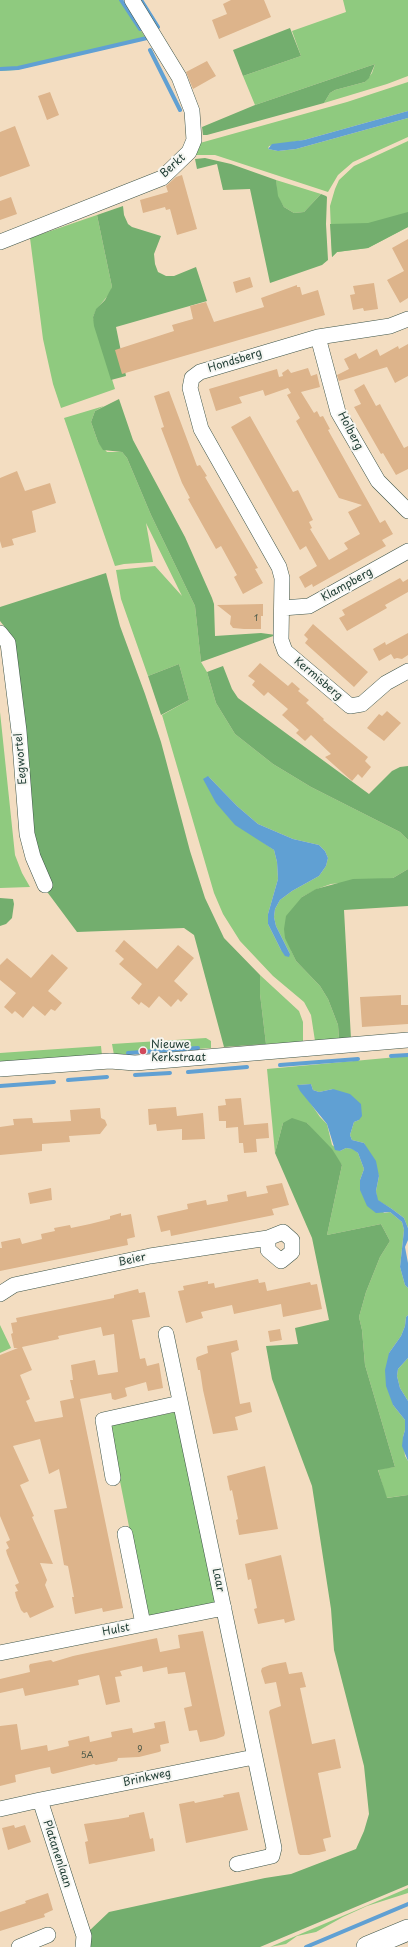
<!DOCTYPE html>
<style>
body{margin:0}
canvas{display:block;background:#f3ddc1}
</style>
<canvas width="408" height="1947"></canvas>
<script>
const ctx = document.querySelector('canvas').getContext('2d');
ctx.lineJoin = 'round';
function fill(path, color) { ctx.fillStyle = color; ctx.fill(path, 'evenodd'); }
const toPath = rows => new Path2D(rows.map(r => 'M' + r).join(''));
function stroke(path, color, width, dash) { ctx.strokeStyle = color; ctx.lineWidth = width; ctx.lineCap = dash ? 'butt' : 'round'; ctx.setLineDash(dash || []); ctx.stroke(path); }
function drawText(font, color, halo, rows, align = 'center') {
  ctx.font = font + ' "Playpen Sans",sans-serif'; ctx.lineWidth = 4; ctx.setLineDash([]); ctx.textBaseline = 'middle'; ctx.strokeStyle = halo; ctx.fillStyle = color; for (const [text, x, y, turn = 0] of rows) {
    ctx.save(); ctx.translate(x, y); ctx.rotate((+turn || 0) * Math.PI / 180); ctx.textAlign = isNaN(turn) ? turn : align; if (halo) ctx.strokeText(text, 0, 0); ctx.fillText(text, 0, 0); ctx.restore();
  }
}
const green = toPath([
 [0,0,122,0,145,37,16,70,0,71],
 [343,0,408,0,408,76,387,84,324,103,330,93,335,90,365,82,372,73,375,64,255,105,243,76,301,56,292,31,346,12],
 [408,82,408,111,304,140,269,146,268,149,278,151,296,149,408,118,408,137,353,162,338,175,328,192,215,155,194,155,200,143,347,102],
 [408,141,408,227,368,248,337,252,332,257,330,206,335,189,339,180,354,166],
 [276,180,321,194,304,212,294,213,284,207,277,196],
 [97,215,112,287,110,293,96,310,93,317,115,389,61,408,53,384,43,339,30,238],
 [104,406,95,411,91,422,98,442,107,452,122,452,127,458,151,515,195,606,201,662,207,672,216,703,235,734,273,764,311,787,400,832,408,840,408,869,393,878,331,884,317,889,302,897,291,950,296,961,320,986,328,999,338,1025,339,1039,315,1041,311,1015,304,1002,273,976,240,941,223,914,214,893,162,715,189,700,179,664,148,676,121,599,116,570,155,566,182,596,146,523,153,562,124,564,115,566,64,418],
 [208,776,237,806,258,824,293,839,319,845,325,851,328,858,326,866,319,876,292,891,280,900,275,909,274,917,276,926,290,954,281,950,268,924,268,914,278,879,277,862,274,850,257,838],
 [0,712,15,855,22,873,30,887,0,888],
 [260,975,299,1011,303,1022,303,1042,266,1044,260,994],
 [206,1038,211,1041,211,1048,114,1055,112,1044],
 [101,1046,102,1056,0,1065,0,1053],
 [408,1056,408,1228,404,1218,392,1209,377,1200,376,1191,379,1176,364,1143,352,1140,350,1135,354,1122,359,1120,333,1089,319,1092,313,1090,311,1084,298,1085,320,1117,327,1124,332,1145,340,1151,346,1148,353,1149,358,1153,364,1169,360,1180,384,1213,390,1212,402,1222,404,1230,400,1267,405,1285,408,1288,408,1315,406,1317,405,1326,401,1336,389,1353,393,1405,405,1420,405,1430,403,1437,405,1456,408,1461,408,1495,386,1498,378,1469,395,1467,365,1365,362,1330,359,1317,366,1292,380,1257,390,1241,381,1224,327,1235,342,1165,307,1123,283,1123,275,1153,267,1069],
 [0,1325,11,1348,0,1353],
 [408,1358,408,1401,400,1388,397,1376,398,1369],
 [176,1412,217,1603,147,1617,109,1426],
 [408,1888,408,1893,367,1906,343,1917,316,1932,297,1936,286,1944,270,1947]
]);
const forest = toPath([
 [290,28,301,56,243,76,233,50],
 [375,64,369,78,365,82,335,90,330,93,324,103,207,135,203,135,202,127,255,105],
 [205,158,231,164,276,180,278,196,284,207,294,213,304,212,321,194,326,196,327,197,326,224,328,260,322,265,270,283,250,189,223,190,217,164,197,169,195,159],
 [123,206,124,215,128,224,132,227,161,236,154,254,155,264,158,272,166,276,174,276,196,267,207,301,116,327,126,376,111,380,94,326,93,317,96,309,105,300,112,287,97,215],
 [408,212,408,227,368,248,337,252,332,257,330,224,368,223],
 [119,399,133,440,185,537,212,598,214,604,215,636,261,633,276,635,201,662,195,606,151,515,127,458,122,452,103,450,98,442,91,422,95,411],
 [106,573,120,626,145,694,161,742,190,851,205,898,224,938,260,975,260,994,266,1044,224,1047,194,935,184,928,77,932,45,889,36,873,7,630,0,621,0,607],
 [179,664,189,700,161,715,148,676],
 [223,666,232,689,238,698,369,794,392,771,400,767,408,766,408,840,400,832,311,787,273,764,235,734,216,703,207,672],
 [408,869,408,906,344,910,351,1039,339,1039,338,1025,328,999,320,986,296,961,285,938,284,929,286,916,302,897,316,889,353,879,393,878],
 [0,898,13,899,14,904,12,918,6,924,0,926],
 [292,1118,307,1123,332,1149,342,1165,327,1235,381,1224,390,1241,380,1257,366,1292,359,1317,362,1330,365,1365,395,1467,378,1470,387,1498,408,1495,408,1885,260,1947,87,1947,89,1931,109,1912,265,1878,291,1874,356,1849,364,1831,369,1814,364,1766,334,1650,331,1609,312,1486,272,1379,266,1346,298,1344,295,1328,329,1320,312,1238,275,1153,283,1123]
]);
const water = toPath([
 [408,111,408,118,296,149,278,151,268,149,272,144,304,140],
 [208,776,237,806,258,824,293,839,319,845,325,851,328,858,326,866,319,876,292,891,280,900,275,909,274,917,276,926,290,954,289,957,285,956,281,950,268,924,268,914,278,879,277,862,274,850,235,825,216,803,203,779],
 [311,1084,313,1090,319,1092,333,1089,350,1094,361,1104,362,1116,359,1120,354,1122,350,1135,352,1140,364,1143,376,1161,379,1176,376,1191,378,1200,392,1209,404,1218,408,1228,408,1240,405,1247,408,1263,408,1288,405,1285,400,1267,404,1230,402,1222,390,1212,376,1213,367,1206,360,1190,360,1180,364,1169,358,1153,352,1149,346,1148,340,1151,335,1150,327,1124,300,1091,297,1085],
 [408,1315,408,1358,398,1369,397,1376,400,1388,408,1401,408,1461,402,1446,403,1437,405,1430,405,1420,393,1405,386,1386,385,1370,389,1353,401,1336,405,1326,406,1317]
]);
const stream = toPath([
 [121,0,140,29],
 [141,0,158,27],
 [150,50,180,110],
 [0,69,18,68,147,38],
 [128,1053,198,1048],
 [391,1056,408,1055],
 [280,1065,358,1059],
 [188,1072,247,1067],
 [135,1075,170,1073],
 [68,1080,107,1077],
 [0,1086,54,1082],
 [306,1947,408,1904]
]);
const building = toPath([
 [231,0,264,0,271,17,219,39,212,20,227,14,223,4],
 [207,61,216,76,193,89,186,72],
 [50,92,59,115,47,120,38,96],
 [15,126,30,166,0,177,0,132],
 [182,175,197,229,177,235,170,209,166,210,165,207,143,213,140,200,168,192,166,186,176,177],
 [11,197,17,214,0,220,0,201],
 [408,239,408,298,400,303,387,280,404,271,392,248],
 [250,277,253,287,236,293,233,282],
 [374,283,378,309,364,311,363,308,353,310,350,295,355,294,353,286],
 [297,285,297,287,300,287,302,295,318,290,325,315,122,374,115,350,174,331,172,325,193,319,190,306,206,302,214,322,264,307,261,298],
 [408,344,408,376,395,383,387,367,339,381,337,375,349,369,344,359,356,353,359,359,377,349,380,356,398,346,399,349],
 [308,368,311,376,317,374,320,387,301,392,314,413,317,411,320,417,323,416,330,429,328,430,380,523,385,520,393,534,382,540,386,546,313,587,312,584,305,588,299,577,317,566,306,546,300,550,231,427,250,416,293,492,298,490,313,520,309,522,312,528,310,529,329,560,348,549,344,543,360,534,348,512,362,505,339,498,296,421,300,418,287,395,291,393,288,388,265,396,263,390,239,397,242,403,216,411,209,389,277,369,279,377,283,376,282,373,288,369,291,373],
 [364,384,376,406,380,404,382,408,404,448,408,446,408,469,396,475,383,453,381,454,354,407,361,404,354,390],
 [169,391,197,466,200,465,207,476,205,477,258,568,255,569,263,583,243,594,234,577,237,575,232,566,221,546,216,549,188,499,190,498,182,483,161,428,164,427,154,396],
 [17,471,25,491,50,483,56,503,32,511,36,532,12,539,14,545,2,548,0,541,0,478],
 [400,578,403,582,408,579,408,592,385,605,387,608,347,631,339,618,345,615,342,610],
 [263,604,263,616,261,616,261,629,244,629,233,628,230,624,231,616,217,605],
 [313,624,368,672,354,687,305,643,308,639,304,635],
 [408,633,408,655,402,659,397,658,394,659,391,654,379,661,373,649,385,642,386,645],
 [260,663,288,686,292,682,300,689,298,691,309,700,306,703,324,719,323,720,368,757,365,761,371,767,362,778,358,774,352,781,325,757,331,754,311,735,305,741,296,733,299,730,282,715,288,709,268,692,264,696,252,685,255,681,248,676],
 [387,711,401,723,384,741,367,728,379,714,382,716],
 [124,940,157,969,178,945,194,958,174,981,188,994,181,1002,178,999,171,1007,159,996,149,1008,141,1002,139,1005,131,998,142,984,119,964,124,959,115,951],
 [52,954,68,968,48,991,62,1003,55,1011,51,1009,45,1016,33,1006,23,1018,15,1011,12,1014,4,1007,16,993,0,980,0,965,7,958,31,978],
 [401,995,401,1005,408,1005,408,1024,362,1027,360,997],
 [241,1098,244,1125,268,1123,269,1138,256,1139,257,1152,244,1153,243,1143,239,1143,238,1127,226,1128,226,1121,219,1121,218,1106,226,1105,225,1099],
 [176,1107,177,1116,203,1113,205,1139,182,1140,182,1129,157,1131,156,1124,149,1125,148,1109],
 [100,1108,101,1118,105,1120,107,1125,100,1134,69,1136,70,1142,42,1144,42,1151,0,1155,0,1127,14,1125,13,1119,32,1118,33,1123,71,1121,70,1110],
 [282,1183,289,1205,272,1209,274,1215,171,1236,170,1230,161,1232,157,1216,188,1209,187,1204,206,1200,207,1205,228,1201,227,1195,246,1191,247,1197,268,1193,266,1186],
 [51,1188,52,1200,30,1204,28,1193],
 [121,1213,121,1216,131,1214,135,1237,127,1239,128,1245,0,1271,0,1248,2,1248,1,1242,20,1238,22,1244,42,1239,41,1234,55,1231,54,1228,70,1225,71,1228,90,1224,110,1219,110,1216],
 [258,1279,259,1283,265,1282,267,1291,310,1282,311,1285,317,1284,322,1309,283,1317,281,1304,234,1314,232,1305,201,1312,203,1318,186,1323,178,1291,184,1290,183,1286,208,1281,208,1284,214,1283,215,1288],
 [138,1289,139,1293,145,1292,150,1317,132,1320,140,1359,145,1358,147,1366,159,1363,163,1388,148,1391,146,1382,125,1388,127,1396,125,1397,115,1400,112,1399,111,1393,80,1399,123,1608,103,1612,102,1608,75,1614,72,1597,74,1597,68,1566,64,1565,54,1510,67,1508,59,1469,49,1474,40,1439,13,1446,29,1481,20,1485,34,1516,32,1517,53,1564,40,1563,47,1580,45,1585,54,1607,30,1618,27,1612,24,1613,21,1610,16,1597,15,1592,18,1591,15,1585,19,1583,7,1554,6,1550,9,1548,6,1542,10,1540,0,1516,0,1355,18,1348,14,1348,11,1334,13,1333,11,1323,17,1322,16,1318,114,1298,114,1295],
 [101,1327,103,1336,114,1334,118,1372,98,1375,95,1360,71,1365,73,1380,70,1380,74,1398,60,1401,63,1417,35,1422,26,1401,30,1399,20,1375,32,1370,22,1347,59,1339,58,1336],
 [280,1329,282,1340,270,1342,268,1331],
 [237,1340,239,1350,231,1353,240,1404,250,1402,252,1412,235,1417,238,1430,213,1434,203,1390,200,1370,198,1370,196,1359,197,1357,208,1353,207,1346],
 [265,1466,278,1529,239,1535,236,1520,238,1519,232,1490,230,1491,227,1476],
 [281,1555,295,1620,285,1623,284,1619,258,1624,254,1609,257,1608,251,1579,248,1580,245,1564],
 [203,1631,225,1733,224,1736,216,1739,200,1742,197,1730,189,1731,184,1708,192,1706,185,1672,168,1674,167,1667,143,1672,142,1666,120,1671,122,1676,115,1677,120,1702,106,1705,99,1675,78,1680,79,1685,25,1696,23,1688,0,1693,0,1679,30,1672,29,1666,30,1664,51,1660,53,1662,73,1656,157,1638,160,1652,180,1648,178,1635],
 [286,1662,289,1674,302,1672,306,1687,300,1688,312,1744,335,1739,341,1768,318,1773,331,1837,323,1839,326,1851,309,1855,300,1855,298,1853,269,1712,270,1710,281,1706,276,1682,265,1684,261,1671,262,1668,270,1665],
 [165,1721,169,1743,160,1745,161,1751,159,1752,139,1757,118,1758,117,1761,96,1765,94,1764,53,1774,51,1773,50,1767,40,1769,15,1775,16,1782,0,1786,0,1726,17,1724,21,1750,47,1745,48,1751,69,1746,68,1741,89,1736,90,1742,112,1737,111,1732,132,1728,133,1733,155,1728,154,1723],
 [239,1792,248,1830,186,1843,179,1804,194,1801,195,1803,224,1797,223,1795],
 [144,1812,150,1839,153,1838,155,1851,89,1864,85,1842,88,1841,84,1824,118,1819,129,1817,129,1815],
 [14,1825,15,1828,25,1825,31,1842,8,1850,2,1828],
 [48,1893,53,1910,44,1914,45,1917,0,1931,0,1912,26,1903,25,1901]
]);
const minor = toPath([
 [0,242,162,178,189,152,194,140,192,111,179,77,132,0],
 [408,319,390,326,318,337,200,372,192,378,190,388,201,429,279,567,282,578,281,640,285,651,350,706,362,704,386,683,408,671],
 [318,337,338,412,378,481,408,511],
 [282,608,309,606,408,551],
 [0,633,8,643,19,731,27,834,33,857,45,885],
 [0,1069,110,1061,135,1063,408,1040],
 [0,1294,14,1285,150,1256,268,1238,283,1232,292,1240,292,1252,281,1261,268,1250,268,1238],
 [166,1334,274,1848,272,1856,237,1864],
 [113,1478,103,1420,180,1403],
 [125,1534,143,1624],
 [0,1653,224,1608],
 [40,1800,254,1757],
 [0,1809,40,1800,84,1936,83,1947],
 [19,1947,48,1935]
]);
const secondary = toPath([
 [367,1947,408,1930]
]);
const markers = [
 [143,1051,4,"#d1495b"]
];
const numberNames = [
 ["1",256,619],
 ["9",140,1750],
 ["5A",87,1756]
];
const streetNames = [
 ["Berkt",173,166,-42],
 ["Hondsberg",235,361,-17],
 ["Holberg",350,431,62],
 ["Klampberg",347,585,-29],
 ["Kermisberg",318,679,40],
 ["Eegwortel",21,759,-95],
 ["Beier",132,1260,-13],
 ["Laar",218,1580,78],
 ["Hulst",116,1630,-11],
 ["Brinkweg",147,1778,-12],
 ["Platanenlaan",57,1854,72]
];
const poiNames = [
 ["Nieuwe",151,1045],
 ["Kerkstraat",151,1058]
];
fill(green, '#8fca7f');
fill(forest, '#73ae6e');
fill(water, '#60a0d3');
stroke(stream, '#60a0d3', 4);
fill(building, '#ddb48b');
stroke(minor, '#3f5549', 16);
stroke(secondary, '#3f5549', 22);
stroke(minor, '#fff', 15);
stroke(secondary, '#fff', 21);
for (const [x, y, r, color] of markers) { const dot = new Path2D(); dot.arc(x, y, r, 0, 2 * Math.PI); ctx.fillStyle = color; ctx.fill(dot); stroke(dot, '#f6f6f2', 1.5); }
drawText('9px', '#4e5b4a', null, numberNames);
drawText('11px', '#1f3d34', '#f6f6f2', streetNames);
drawText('11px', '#1f3d34', '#f6f6f2', poiNames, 'left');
</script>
